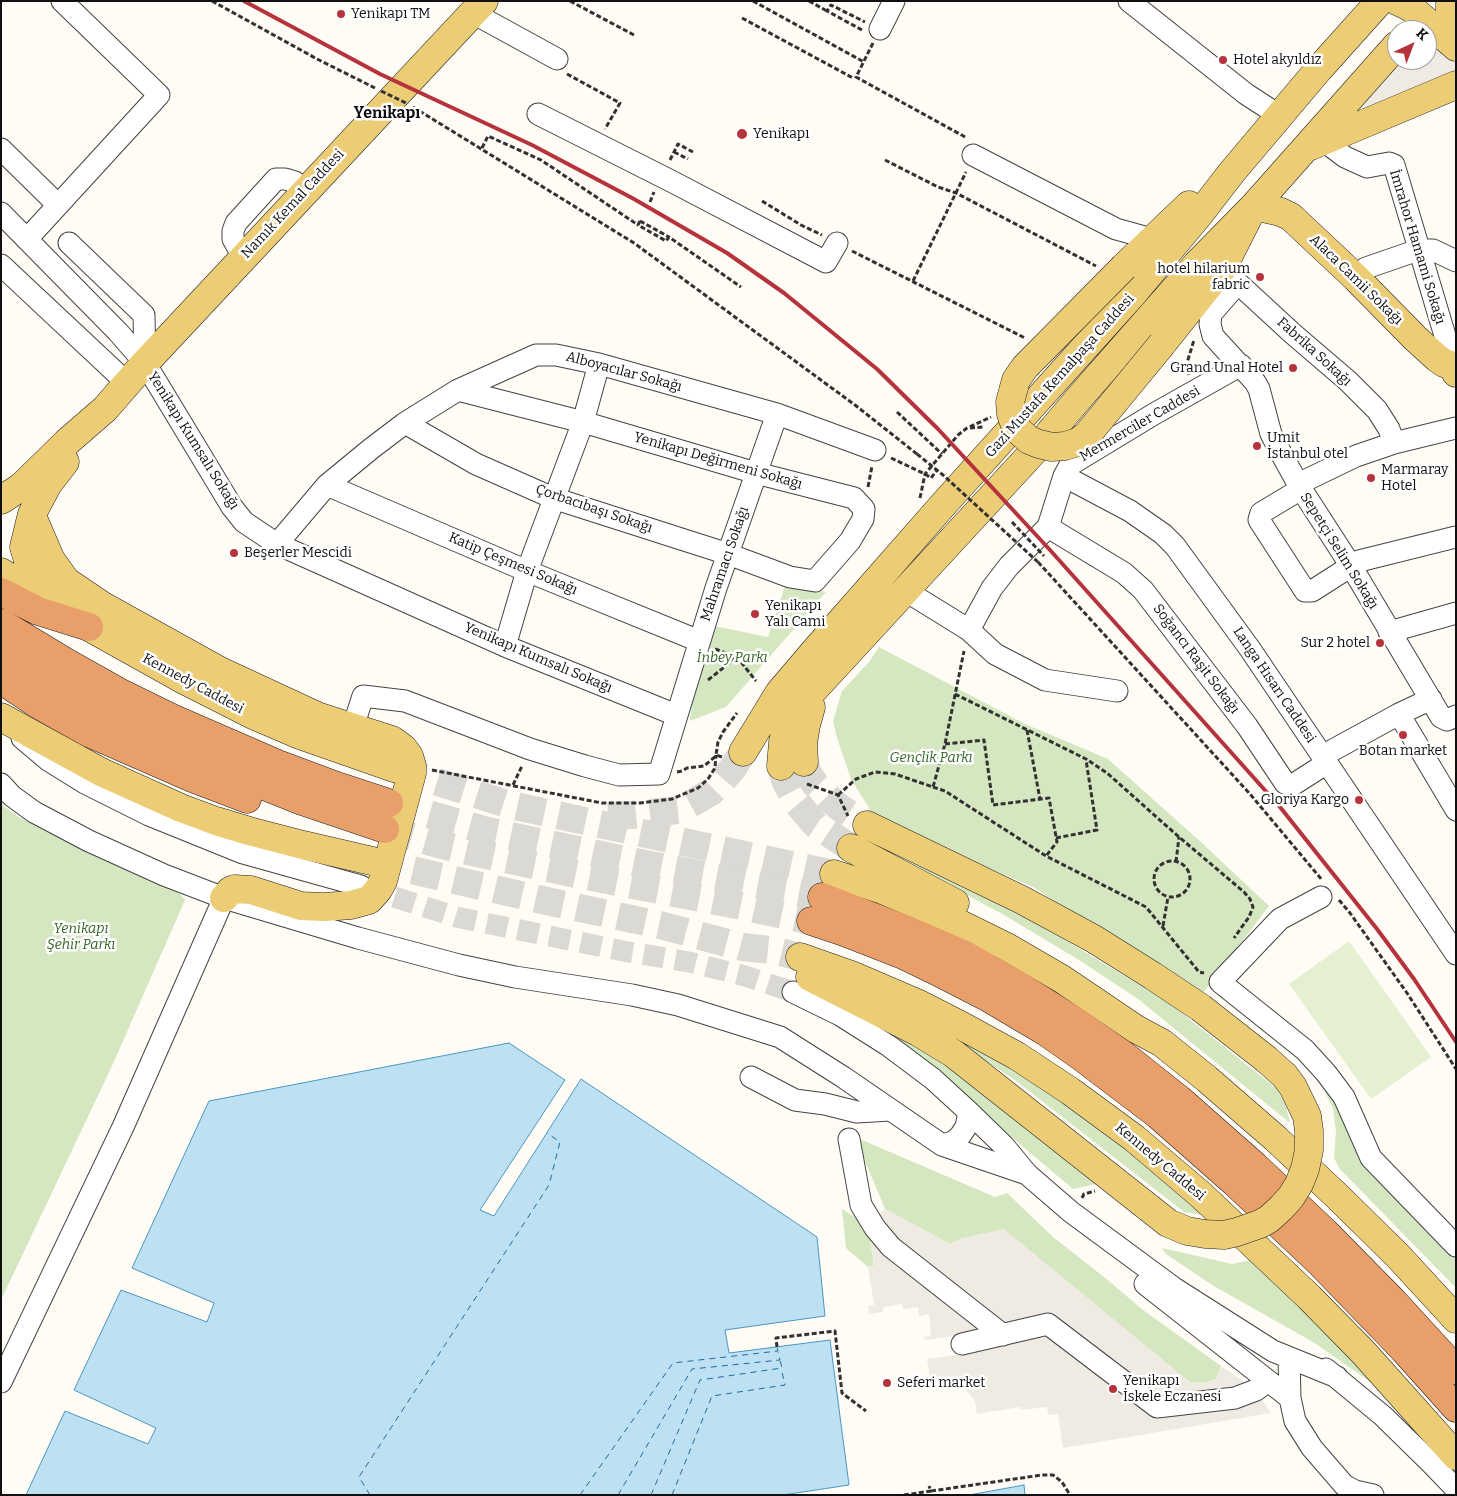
<!DOCTYPE html>
<meta charset="utf-8">
<style>
body{margin:0}
#map{position:relative;width:1457px;height:1496px;overflow:hidden;background:#fefcf5;font-family:Bitter,serif}
canvas{display:block}
.frame{position:absolute;inset:0;border:2px solid #101010;pointer-events:none}
.north{position:absolute;left:1387px;top:20px;width:50px;height:50px;box-sizing:border-box;background:#fff;border:1px solid #9f9f9f;border-radius:50%;rotate:43deg;font-size:14px;font-weight:700;line-height:20px;text-align:center;color:#101010}
.north::after{content:'';display:block;margin:auto;width:18px;height:22px;background:#b6333d;clip-path:polygon(50% 0,100% 100%,50% 72%,0 100%)}
</style>
<div id="map">
<canvas width="1457" height="1496"></canvas>
<div class="frame"></div>
<div class="north">K</div>
</div>
<script>
const ctx = document.querySelector('canvas').getContext('2d');
ctx.lineJoin = 'round';
function fill(path, color) { ctx.fillStyle = color; ctx.fill(path, 'evenodd'); }
const toPath = rows => new Path2D(rows.map(r => 'M' + r).join(''));
function stroke(path, color, width, dash) { ctx.strokeStyle = color; ctx.lineWidth = width; ctx.lineCap = dash ? 'butt' : 'round'; ctx.setLineDash(dash || []); ctx.stroke(path); }
function drawText(font, color, halo, rows, align = 'center') {
  ctx.font = font + ' Bitter,serif'; ctx.lineWidth = 5; ctx.setLineDash([]); ctx.textBaseline = 'middle'; ctx.strokeStyle = halo; ctx.fillStyle = color; for (const [text, x, y, turn = 0] of rows) {
    ctx.save(); ctx.translate(x, y); ctx.rotate((+turn || 0) * Math.PI / 180); ctx.textAlign = isNaN(turn) ? turn : align; if (halo) ctx.strokeText(text, 0, 0); ctx.fillText(text, 0, 0); ctx.restore();
  }
}
const green = toPath([
 [787,580,807,588,826,592,726,707,690,721,692,703,714,626,768,637],
 [879,647,1025,724,1108,759,1203,844,1269,906,1200,997,1033,887,934,844,871,811,851,779,837,738,833,721,842,691,869,662],
 [1,804,17,816,91,854,179,893,185,900,112,1066,1,1300],
 [893,855,990,898,1068,942,1168,1002,1276,1088,1286,1106,1290,1123,1138,999,1079,960,1004,915],
 [859,1015,905,1039,955,1072,1096,1184,1073,1189,1022,1146,934,1067],
 [932,1025,993,1057,1082,1114,1168,1181,1207,1216,1184,1212,1015,1080],
 [1320,1081,1340,1098,1396,1191,1456,1258,1456,1288,1339,1168,1334,1158,1336,1131,1333,1109],
 [855,1137,995,1197,1007,1193,1053,1237,1104,1277,1143,1310,1221,1366,1216,1379,1204,1383,1190,1382,1164,1362,962,1238,950,1244,885,1209],
 [842,1209,868,1226,874,1266,868,1267,846,1248],
 [1162,1248,1232,1264,1251,1260,1273,1277,1382,1390,1313,1342,1212,1285,1166,1254]
]);
const pitch = toPath([
 [1349,941,1431,1057,1371,1099,1289,984]
]);
const plaza = toPath([
 [1427,31,1456,51,1456,73,1369,112,1365,106,1364,103,1402,60,1427,60],
 [885,1209,950,1244,962,1238,1004,1229,1190,1382,1204,1383,1216,1379,1221,1366,1256,1390,1271,1413,1063,1448,1058,1414,1048,1415,1047,1407,1021,1410,1020,1407,977,1414,975,1401,965,1389,955,1383,943,1381,931,1383,927,1359,964,1354,961,1335,925,1340,924,1337,931,1336,929,1314,919,1316,918,1307,903,1309,902,1304,883,1307,883,1312,869,1314,868,1306,874,1305,868,1267,874,1265,868,1226]
]);
const water = toPath([
 [509,1043,565,1080,480,1210,494,1216,581,1079,817,1237,825,1316,725,1330,729,1353,830,1340,849,1485,783,1495,26,1495,65,1411,148,1444,156,1428,74,1390,121,1290,207,1322,214,1303,132,1268,209,1101,509,1043],
 [1024,1485,1025,1495,969,1495,1024,1485]
]);
const ferry = toPath([
 [370,1495,359,1477,549,1185,560,1142,547,1133],
 [580,1495,673,1363,778,1351,777,1347],
 [618,1495,692,1369,780,1360,778,1352],
 [651,1495,700,1380,782,1368,780,1360],
 [672,1495,712,1396,785,1385,781,1368]
]);
const minorTunnel = toPath([
 [364,887,456,917,623,951,689,962,745,976,793,992]
]);
const majorTunnel = toPath([
 [804,762,808,773,815,784,829,798,840,808,867,825],
 [781,766,785,780,797,803,815,824,851,848],
 [397,769,510,805,834,874],
 [608,816,631,815,679,810,692,803,711,792,721,782,733,768,743,752],
 [372,861,542,900,660,925,742,947,772,950,800,957]
]);
const highwayTunnel = toPath([
 [389,803,487,831,635,862,822,897],
 [385,829,438,844,477,853,576,874,737,905,811,921]
]);
const path = toPath([
 [212,1,317,59,375,88],
 [570,1,634,35],
 [753,1,864,62],
 [809,1,827,11],
 [742,18,853,78],
 [862,30,827,11,831,5,865,22],
 [873,43,856,77,967,138],
 [567,74,620,103,605,129],
 [413,107,634,243,855,405,917,454],
 [482,148,488,136,541,160,638,225],
 [674,152,688,159],
 [670,160,678,144,693,152],
 [885,160,938,187,956,193,1096,266],
 [762,201,801,225,822,235],
 [650,202,654,192],
 [640,221,638,225,666,241,669,237,741,287],
 [640,221,669,237],
 [852,251,1025,338],
 [913,281,966,172],
 [1189,375,1187,363,1194,340],
 [897,412,942,454],
 [970,428,983,427],
 [891,458,925,474,931,478,937,470],
 [868,487,872,466],
 [920,498,925,474,958,435,967,428,991,417],
 [1038,562,1250,794,1322,880],
 [715,649,737,657,756,681],
 [708,680,737,657],
 [955,694,1086,759,1107,773,1179,837,1244,892,1250,899,1253,907,1249,917,1234,938],
 [1027,730,1040,799],
 [945,744,984,740,993,805,1049,798,1057,842,1046,856],
 [722,757,716,755,718,742,723,732,737,713],
 [432,770,602,803,640,803,672,799,698,788,708,779,715,768,716,755],
 [677,772,682,771,687,768,704,766,716,756],
 [807,784,838,795,848,816],
 [513,785,522,766],
 [933,787,945,791,1046,856,1146,907,1199,972,1204,973],
 [838,795,856,779,875,772,895,774,933,787,945,744,964,651],
 [1056,838,1097,830,1086,760],
 '1154 879a18 18 0 1 1 36 0a18 18 0 1 1-36 0Z',
 [1176,862,1179,837],
 [1339,900,1350,913,1407,993,1456,1069],
 [1163,926,1168,897],
 [1082,1198,1084,1194,1095,1191],
 [777,1347,776,1338,835,1331,842,1393,866,1411],
 [931,1491,1042,1475,1053,1475,1062,1482,1070,1495],
 [904,1495,931,1491,929,1486]
]);
const minor = toPath([
 [1129,1,1246,94,1280,116],
 [473,13,557,59],
 [880,29,894,1],
 [538,114,671,181,826,262,837,243],
 [1324,141,1345,157,1367,167,1389,163,1394,165,1454,366],
 [1,149,58,205],
 [973,155,1116,229,1152,239],
 [1,213,118,332,145,363,232,507,244,522,277,544,505,646,676,715],
 [27,239,159,95,62,1],
 [69,243,144,315,145,363],
 [243,257,233,239,233,231,236,223,276,179,285,179,295,182,305,191],
 [1,265,127,383],
 [1228,274,1292,333,1348,381,1377,410,1389,429,1394,443],
 [1356,278,1366,268,1418,250,1433,250,1456,261],
 [1238,283,1211,314,1210,324,1213,336,1255,382,1259,389,1271,434,1282,455,1298,484,1351,566,1441,717,1447,720,1456,716],
 [405,423,476,464,553,498,728,554,790,577,815,581,850,541,863,519,864,509,854,498,756,473,583,422,458,390],
 [1064,476,1130,511,1163,534,1175,546,1250,649,1456,954],
 [1298,484,1356,456,1394,443,1456,428],
 [327,485,527,571,699,641],
 [1301,489,1261,513,1259,520,1305,591,1312,591,1359,561,1456,537],
 [1048,527,1124,573,1143,590,1247,726,1285,783,1291,786,1327,763],
 [277,544,327,485,372,448,405,423,458,390,536,355,556,355,599,364,777,414,875,450],
 [906,591,969,630,992,588,1009,566,1048,527,1064,476,1070,465,1154,414,1241,365],
 [969,630,995,654,1045,680,1117,691],
 [1389,632,1456,613],
 [505,646,527,571,583,422,599,364],
 [1399,714,1456,810],
 [353,727,363,696,405,701,530,749,585,766,619,775,659,774,716,588,777,414],
 [22,738,48,760,85,783,149,815,243,853,361,886],
 [1322,756,1399,714,1431,699],
 [1,784,12,796,34,812,89,841,164,875,224,898,358,938,459,965,515,977,632,995,678,1005,780,1037,843,1077,942,1145,1027,1174,1071,1212,1174,1288,1273,1351,1337,1377],
 [1321,897,1280,919,1220,982,1305,1050,1326,1073,1344,1097,1371,1158,1456,1246],
 [793,992,840,1015,889,1046,933,1079,969,1112,1004,1146,1027,1174],
 [751,1077,795,1100,825,1104,857,1112,890,1110],
 [849,1139,861,1205,875,1228,891,1247,1003,1335],
 [942,1145,953,1142,960,1136,966,1127,969,1112],
 [1145,1284,1290,1398],
 [962,1344,1048,1324,1157,1407,1235,1398,1256,1390,1268,1381],
 [1289,1359,1290,1398,1295,1421,1312,1448,1344,1485,1355,1491,1373,1495],
 [1326,1369,1383,1416,1431,1463,1456,1489],
 [1,1382,123,1127,224,898]
]);
const major = toPath([
 [1397,1,1410,7,1456,47],
 [1450,1,1450,17,1456,43],
 [1311,146,1456,85],
 [1124,267,1189,205],
 [1162,344,1222,269,1254,206,1281,212,1291,217,1356,278,1415,338,1437,358,1444,363,1454,366,1456,373],
 [1,500,21,487,67,442,105,409,145,363,484,1],
 [32,516,51,560,66,581,103,606,220,671,317,716,392,740,403,748,409,756,412,766,412,773,383,881,378,890,369,900,351,905,324,907,301,906,251,890,234,889,230,891,224,898],
 [1,572,89,627,184,680,255,716,297,734,397,769],
 [49,599,33,578,24,547,32,514,48,484,65,462],
 [1,717,101,772,181,808,216,821,249,831,303,845,372,861],
 [743,752,779,693,813,653,942,506,1131,296,1198,216,1232,172,1319,69,1380,1],
 [804,762,803,743,806,725,811,707],
 [781,766,783,742,787,725,796,709,1035,450,1079,398,1197,264,1254,206,1397,45],
 [867,825,1022,900,1094,939,1153,976,1201,1008],
 [851,848,955,903],
 [834,874,883,890,942,915,1007,947,1062,979,1136,1029,1162,1043,1207,1079,1275,1138,1337,1196,1398,1256,1456,1319],
 [800,957,854,976,917,1003,962,1026,1017,1056,1070,1091,1134,1138,1201,1195,1309,1297,1363,1352,1456,1456],
 [810,977,918,1032,954,1054,1149,1208]
]);
const highway = toPath([
 [1,592,38,611,89,627],
 [1,623,69,664,119,692,172,718,278,764,337,786,389,803],
 [1,654,79,700,136,730,181,752,237,775,302,801,385,829],
 [1,680,39,705,89,733,192,778,247,799],
 [822,897,912,932,963,954,1021,987,1075,1021,1125,1056,1179,1099,1255,1166,1325,1232,1393,1301,1456,1370],
 [811,921,844,932,903,955,940,973,987,997,1046,1032,1083,1058,1158,1115,1234,1182,1319,1262,1404,1350,1456,1408]
]);
const rail = toPath([
 [244,1,380,74,532,145,634,199,727,253,784,293,877,369,938,429,1050,550,1280,807,1377,929,1414,979,1456,1042]
]);
const pathBridge = toPath([
 [381,91,408,104],
 [917,454,943,475,1038,562],
 [1012,522,1044,556]
]);
const majorBridge = toPath([
 [1124,267,1025,367,1016,380,1010,402,1011,414,1015,425,1019,431,1029,440,1039,444,1052,447,1065,446,1078,442,1087,435,1162,344],
 [1149,1208,1168,1223,1187,1231,1205,1234,1224,1235,1237,1232,1260,1224,1269,1219,1281,1208,1291,1197,1299,1184,1305,1169,1309,1150,1309,1131,1307,1116,1293,1087,1285,1076,1266,1059,1201,1008]
]);
const markers = [
 [341,14,5,"#b6333d"],
 [1223,60,5,"#b6333d"],
 [742,134,6,"#b6333d"],
 [1260,277,5,"#b6333d"],
 [1293,368,5,"#b6333d"],
 [1257,446,5,"#b6333d"],
 [1371,478,5,"#b6333d"],
 [234,553,5,"#b6333d"],
 [755,614,5,"#b6333d"],
 [1380,643,5,"#b6333d"],
 [1403,735,5,"#b6333d"],
 [1359,800,5,"#b6333d"],
 [887,1383,5,"#b6333d"],
 [1113,1389,5,"#b6333d"]
];
const poiNames = [
 ["Yenikapı TM",351,14],
 ["Hotel akyıldız",1233,60],
 ["Yenikapı",753,134],
 ["hotel hilarium",1250,269,"right"],
 ["fabric",1250,285,"right"],
 ["Grand Unal Hotel",1283,368,"right"],
 ["Umit",1267,438],
 ["İstanbul otel",1267,454],
 ["Marmaray",1381,470],
 ["Hotel",1381,486],
 ["Beşerler Mescidi",244,553],
 ["Yenikapı",765,606],
 ["Yalı Cami",765,622],
 ["Sur 2 hotel",1370,643,"right"],
 ["Botan market",1403,751,"center"],
 ["Gloriya Kargo",1349,800,"right"],
 ["Yenikapı",1123,1381],
 ["İskele Eczanesi",1123,1397],
 ["Seferi market",897,1383]
];
const streetNames = [
 ["Namık Kemal Caddesi",293,204,-47],
 ["İmrahor Hamami Sokağı",1417,247,73],
 ["Alaca Camii Sokağı",1356,280,44],
 ["Fabrika Sokağı",1314,352,42],
 ["Alboyacılar Sokağı",624,372,15],
 ["Gazi Mustafa Kemalpaşa Caddesi",1060,376,-48],
 ["Mermerciler Caddesi",1140,424,-30],
 ["Yenikapı Kumsalı Sokağı",193,441,58],
 ["Yenikapı Değirmeni Sokağı",718,461,16],
 ["Çorbacıbaşı Sokağı",594,509,19],
 ["Sepetçi Selim Sokağı",1339,551,58],
 ["Katip Çeşmesi Sokağı",513,564,23],
 ["Mahramacı Sokağı",725,564,-71],
 ["Yenikapı Kumsalı Sokağı",538,658,23],
 ["Soğancı Raşit Sokağı",1196,659,53],
 ["Kennedy Caddesi",193,684,28],
 ["Langa Hısarı Caddesi",1274,685,56],
 ["Kennedy Caddesi",1160,1162,40]
];
const parkNames = [
 ["İnbey Parkı",732,658],
 ["Gençlik Parkı",931,758],
 ["Yenikapı",81,929],
 ["Şehir Parkı",81,945]
];
const quarterNames = [
 ["Yenikapı",387,114]
];
fill(green, '#d5e7c0');
fill(pitch, '#e5efd1');
fill(plaza, '#efebe2');
fill(water, '#bde0f2');
stroke(water, '#4a96c2', 1);
stroke(ferry, '#236999', 1, [6, 5]);
stroke(minorTunnel, '#dad9d3', 21, [21, 11]);
stroke(majorTunnel, '#dad9d3', 28, [28, 14]);
stroke(highwayTunnel, '#dad9d3', 28, [28, 14]);
stroke(minor, '#434343', 23);
stroke(major, '#212121', 29);
stroke(highway, '#212121', 29);
stroke(path, '#323232', 3, [5, 2.5]);
stroke(minor, '#fff', 21);
stroke(major, '#edcc76', 28);
stroke(highway, '#e89f69', 28);
stroke(rail, '#b6333d', 4);
stroke(majorBridge, '#212121', 29, []);
stroke(pathBridge, '#323232', 3, [5, 2.5]);
stroke(majorBridge, '#edcc76', 28);
for (const [x, y, r, color] of markers) { const dot = new Path2D(); dot.arc(x, y, r, 0, 2 * Math.PI); ctx.fillStyle = color; ctx.fill(dot); stroke(dot, '#fff', 2); }
drawText('14px', '#101010', '#fff', poiNames, 'left');
drawText('14px', '#101010', '#fff', streetNames);
drawText('italic 14px', '#346425', '#fff', parkNames);
drawText('bold 16px', '#101010', '#fff', quarterNames);
</script>
